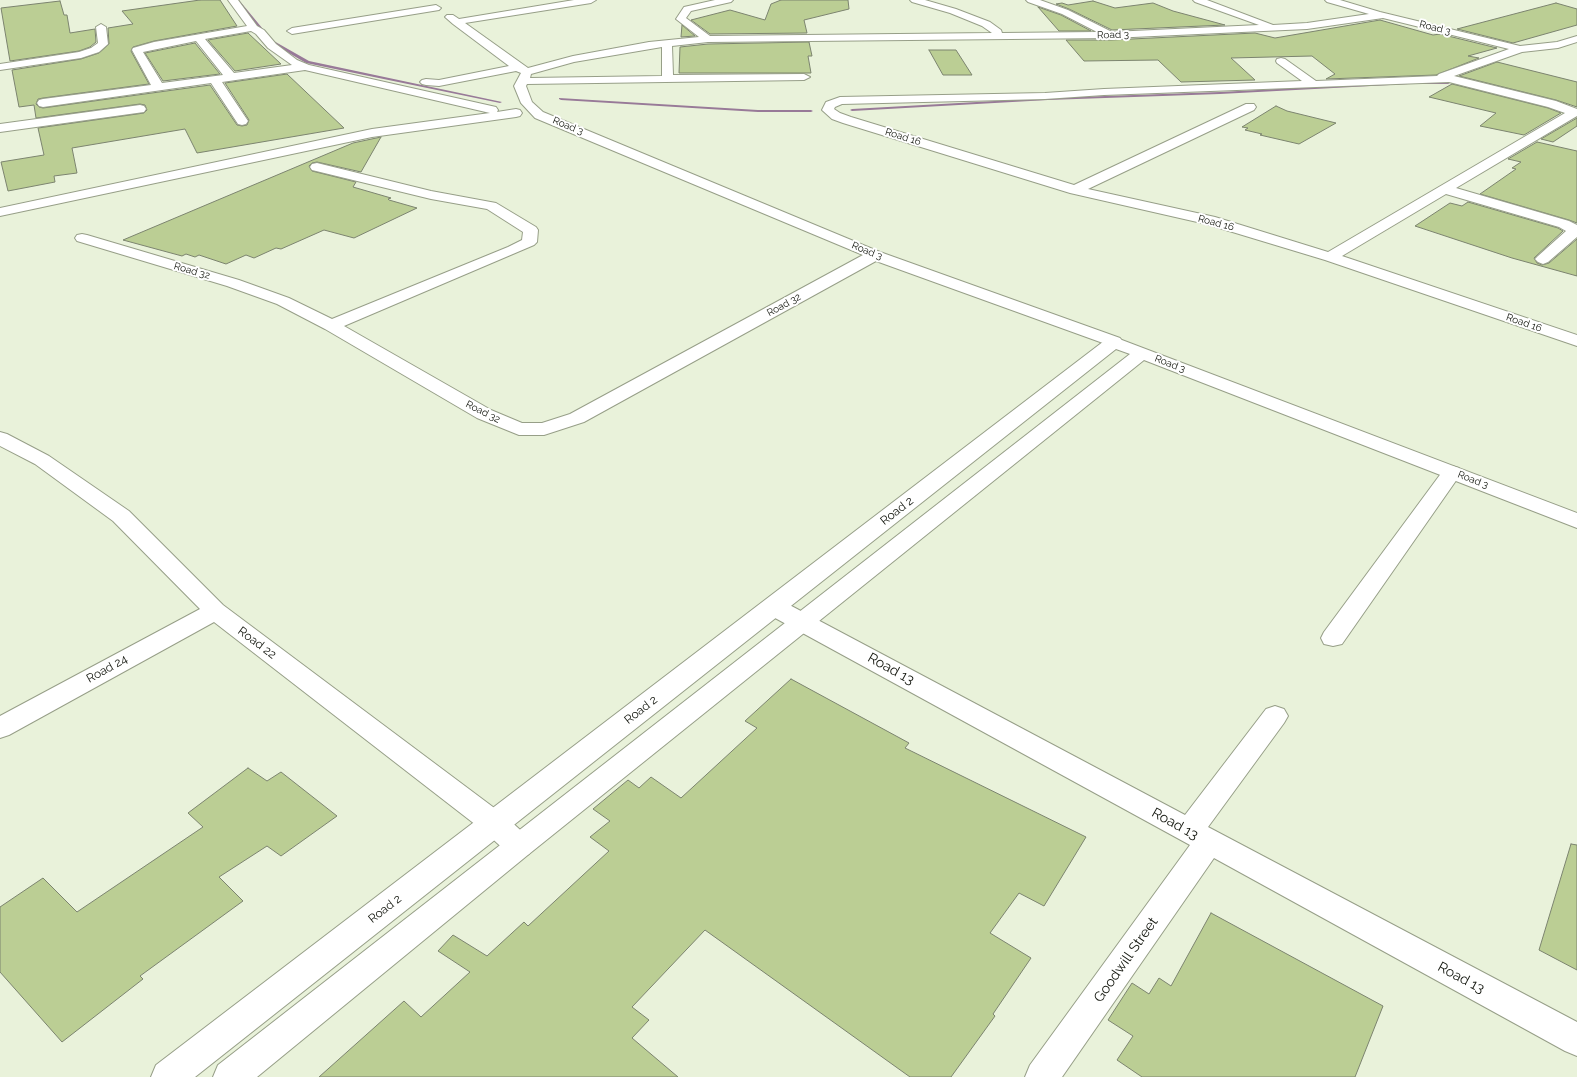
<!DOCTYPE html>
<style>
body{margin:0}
canvas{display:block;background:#e9f2da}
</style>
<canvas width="1577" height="1077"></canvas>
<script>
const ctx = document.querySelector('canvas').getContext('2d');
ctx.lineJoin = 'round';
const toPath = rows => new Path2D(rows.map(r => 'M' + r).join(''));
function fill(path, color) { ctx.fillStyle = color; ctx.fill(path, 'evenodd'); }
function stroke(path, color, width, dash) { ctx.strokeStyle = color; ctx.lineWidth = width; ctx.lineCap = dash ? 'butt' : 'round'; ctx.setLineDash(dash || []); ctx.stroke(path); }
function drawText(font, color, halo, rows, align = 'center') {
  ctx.font = font + ' Raleway,sans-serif'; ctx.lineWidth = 4; ctx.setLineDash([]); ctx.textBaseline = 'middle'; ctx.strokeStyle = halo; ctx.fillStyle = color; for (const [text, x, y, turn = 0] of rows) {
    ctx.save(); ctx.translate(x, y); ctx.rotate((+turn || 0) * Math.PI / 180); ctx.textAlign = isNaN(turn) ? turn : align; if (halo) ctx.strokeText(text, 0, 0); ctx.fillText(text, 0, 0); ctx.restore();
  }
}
const stream = toPath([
 [235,0,239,0,272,40,309,61,502,102,500,103,306,63,270,42,235,0],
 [1409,82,1448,82,1450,83,1448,84,1409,84,1220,94,1048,100,852,111,850,110,852,109,1048,98,1220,92,1409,82],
 [559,98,758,110,811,110,813,111,811,112,758,112,561,100,559,99,559,98]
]);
const building = toPath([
 [200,0,220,0,237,26,154,41,133,47,131,51,149,84,43,98,38,99,36,104,39,107,43,108,210,85,237,125,242,126,247,125,249,120,225,83,287,74,344,128,197,153,185,129,72,148,77,173,54,176,55,182,8,191,1,162,44,155,38,128,144,113,147,110,145,105,140,104,36,118,34,105,19,107,12,70,81,59,99,53,109,44,108,28,133,24,122,11,200,0],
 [781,0,848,0,849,9,804,20,807,33,710,34,691,20,730,10,765,20,771,4,781,0],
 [60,1,64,15,67,15,70,33,95,29,96,42,90,47,79,51,10,61,1,8,60,1],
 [1093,1,1115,8,1153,3,1173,11,1225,25,1112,30,1069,9,1056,4,1062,3,1068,5,1093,1],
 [1556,3,1577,9,1577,25,1513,43,1457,29,1556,3],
 [1038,7,1061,15,1091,31,1059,31,1038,7],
 [1380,20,1433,35,1440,34,1497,48,1468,56,1479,58,1436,75,1326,79,1335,74,1312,56,1231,58,1255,80,1181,82,1158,60,1084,61,1066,40,1111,40,1255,33,1275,38,1380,20],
 [682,25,695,36,681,37,682,25],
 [248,33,281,64,235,71,208,40,248,33],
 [809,42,812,56,808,56,811,73,679,73,680,47,708,44,809,42],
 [195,43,220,74,163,81,145,53,195,43],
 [929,50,956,50,972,75,943,75,929,50],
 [1497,62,1577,82,1577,107,1556,100,1459,76,1497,62],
 [1452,84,1548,108,1561,113,1524,135,1480,126,1496,113,1429,97,1452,84],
 [1276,106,1287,111,1336,123,1299,144,1260,135,1262,134,1245,130,1248,128,1242,127,1276,106],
 [1577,118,1577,126,1553,142,1541,139,1577,118],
 [381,137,361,172,317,162,312,163,309,166,312,171,356,182,353,187,391,198,388,199,389,200,417,208,354,238,324,230,281,249,276,248,254,258,246,255,226,264,199,255,195,257,186,254,182,256,123,240,353,143,381,137],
 [1537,142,1577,151,1577,223,1569,220,1480,194,1516,169,1512,168,1521,162,1508,159,1537,142],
 [1468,202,1558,228,1563,231,1534,258,1537,263,1542,265,1549,263,1577,239,1577,276,1512,258,1415,226,1450,203,1462,206,1468,202],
 [791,679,909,743,905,748,1086,837,1044,906,1019,893,990,933,1031,958,993,1014,995,1016,951,1077,910,1077,705,930,632,1007,649,1020,632,1038,678,1077,319,1077,404,1001,421,1017,470,972,438,951,453,935,487,956,524,922,528,926,609,851,590,837,610,821,593,809,628,780,639,788,651,777,681,798,757,728,745,721,791,679],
 [248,768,267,781,281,772,337,816,281,856,267,846,219,877,243,901,140,976,143,979,62,1042,0,972,0,907,43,878,77,912,203,827,188,813,248,768],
 [1571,844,1577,845,1577,970,1539,950,1571,844],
 [1211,913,1383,1006,1355,1077,1142,1077,1117,1060,1133,1036,1108,1020,1132,983,1149,994,1159,978,1171,986,1211,913]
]);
const minor = toPath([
 [228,0,238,0,257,26,264,30,276,44,297,60,309,65,496,107,498,110,497,112,516,109,520,110,522,113,520,116,516,117,372,137,0,216,0,208,372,129,490,113,305,70,222,82,248,121,246,124,242,125,238,124,211,83,43,107,39,106,37,103,39,100,43,99,151,85,132,50,133,48,154,42,247,26,228,0],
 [251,31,256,34,268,48,292,65,234,73,205,39,251,31],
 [196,41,223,75,162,83,143,52,196,41],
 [574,0,596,0,591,3,465,23,528,68,573,56,649,42,699,37,676,19,684,7,715,0,733,0,731,2,691,11,686,18,710,36,992,33,982,26,950,13,912,2,910,0,925,0,956,9,990,22,1001,30,1002,33,1097,32,1062,14,1028,2,1026,0,1040,0,1068,10,1112,32,1259,25,1195,2,1193,0,1207,0,1273,25,1307,23,1369,14,1327,2,1325,0,1340,0,1380,12,1520,46,1557,42,1577,36,1577,42,1558,48,1522,52,1454,76,1556,101,1577,109,1577,116,1456,188,1569,221,1577,225,1577,237,1548,262,1543,264,1538,262,1535,259,1538,256,1566,231,1559,227,1446,194,1342,256,1577,335,1577,346,1325,260,1206,224,1070,193,843,123,832,119,822,110,826,102,840,97,1045,93,1104,89,1302,81,1277,63,1276,61,1277,59,1281,58,1285,59,1316,81,1437,76,1439,74,1509,49,1383,18,1307,29,1111,38,708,42,672,46,673,75,804,74,810,77,804,80,527,84,526,86,532,102,543,112,880,252,1120,338,1123,342,1120,346,1114,347,876,261,584,422,544,435,519,435,477,418,325,329,277,304,227,286,77,241,75,238,77,235,82,234,87,235,239,280,289,298,332,319,508,247,522,240,523,232,487,209,431,199,312,170,310,167,312,164,317,163,431,191,496,203,536,227,538,230,537,242,534,245,344,326,491,410,522,423,542,423,570,414,863,255,535,118,521,103,514,86,521,73,516,71,439,86,426,85,422,84,420,82,422,80,426,79,439,80,509,66,453,24,445,17,447,15,453,15,459,19,574,0],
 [662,47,662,76,530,78,531,74,574,62,662,47],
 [1449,82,1548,107,1565,113,1328,252,1215,217,1088,189,1254,110,1256,107,1254,104,1246,104,1074,185,851,117,840,113,834,109,835,107,842,104,1045,99,1104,95,1449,82],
 [436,5,441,8,439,10,292,34,287,31,292,28,436,5],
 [101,24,106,27,108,44,99,52,81,58,0,70,0,64,79,52,91,48,98,43,96,27,101,24],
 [140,105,144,106,146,109,144,112,0,132,0,124,140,105],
 [0,432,7,434,49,456,129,511,223,605,505,816,529,838,534,846,529,854,519,858,509,854,485,832,214,622,9,735,0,738,0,716,200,609,113,521,35,464,0,446,0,432],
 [1452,466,1459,468,1462,472,1342,644,1333,646,1324,644,1321,638,1324,632,1445,468,1452,466],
 [774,599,782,601,1185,815,1266,709,1275,706,1284,709,1288,716,1284,723,1208,827,1577,1022,1577,1056,1565,1051,1214,858,1062,1077,1025,1077,1030,1065,1190,845,766,613,762,607,766,601,774,599]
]);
const tertiary = toPath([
 [1114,337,1577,513,1577,528,1144,360,529,854,257,1077,213,1077,218,1065,1130,354,1116,349,195,1077,151,1077,156,1065,1108,338,1114,337]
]);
const farStreetnames = [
 ["Road 3",1435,28,14],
 ["Road 3",1113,35,-1],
 ["Road 3",568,126,22],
 ["Road 16",903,137,17],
 ["Road 16",1216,223,15],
 ["Road 3",867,251,22],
 ["Road 32",192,271,16],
 ["Road 32",784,305,-29],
 ["Road 16",1524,323,19],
 ["Road 3",1170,364,21],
 ["Road 32",483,412,27],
 ["Road 3",1473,480,21]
];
const streetNames = [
 ["Road 2",897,511,-38],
 ["Road 22",257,643,37],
 ["Road 24",107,669,-29],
 ["Road 2",641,710,-38],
 ["Road 2",385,909,-38]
];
const nearStreetnames = [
 ["Road 13",891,669,29],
 ["Road 13",1175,824,29],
 ["Goodwill Street",1126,960,-55],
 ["Road 13",1461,978,28]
];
fill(stream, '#987a98');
fill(building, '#bbce94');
stroke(building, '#7c846f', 1);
stroke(minor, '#979f88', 2);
stroke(tertiary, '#979f88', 2);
fill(minor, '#fff');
fill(tertiary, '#fff');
drawText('10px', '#14170f', '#fff', farStreetnames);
drawText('12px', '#14170f', '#fff', streetNames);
drawText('14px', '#14170f', '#fff', nearStreetnames);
</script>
